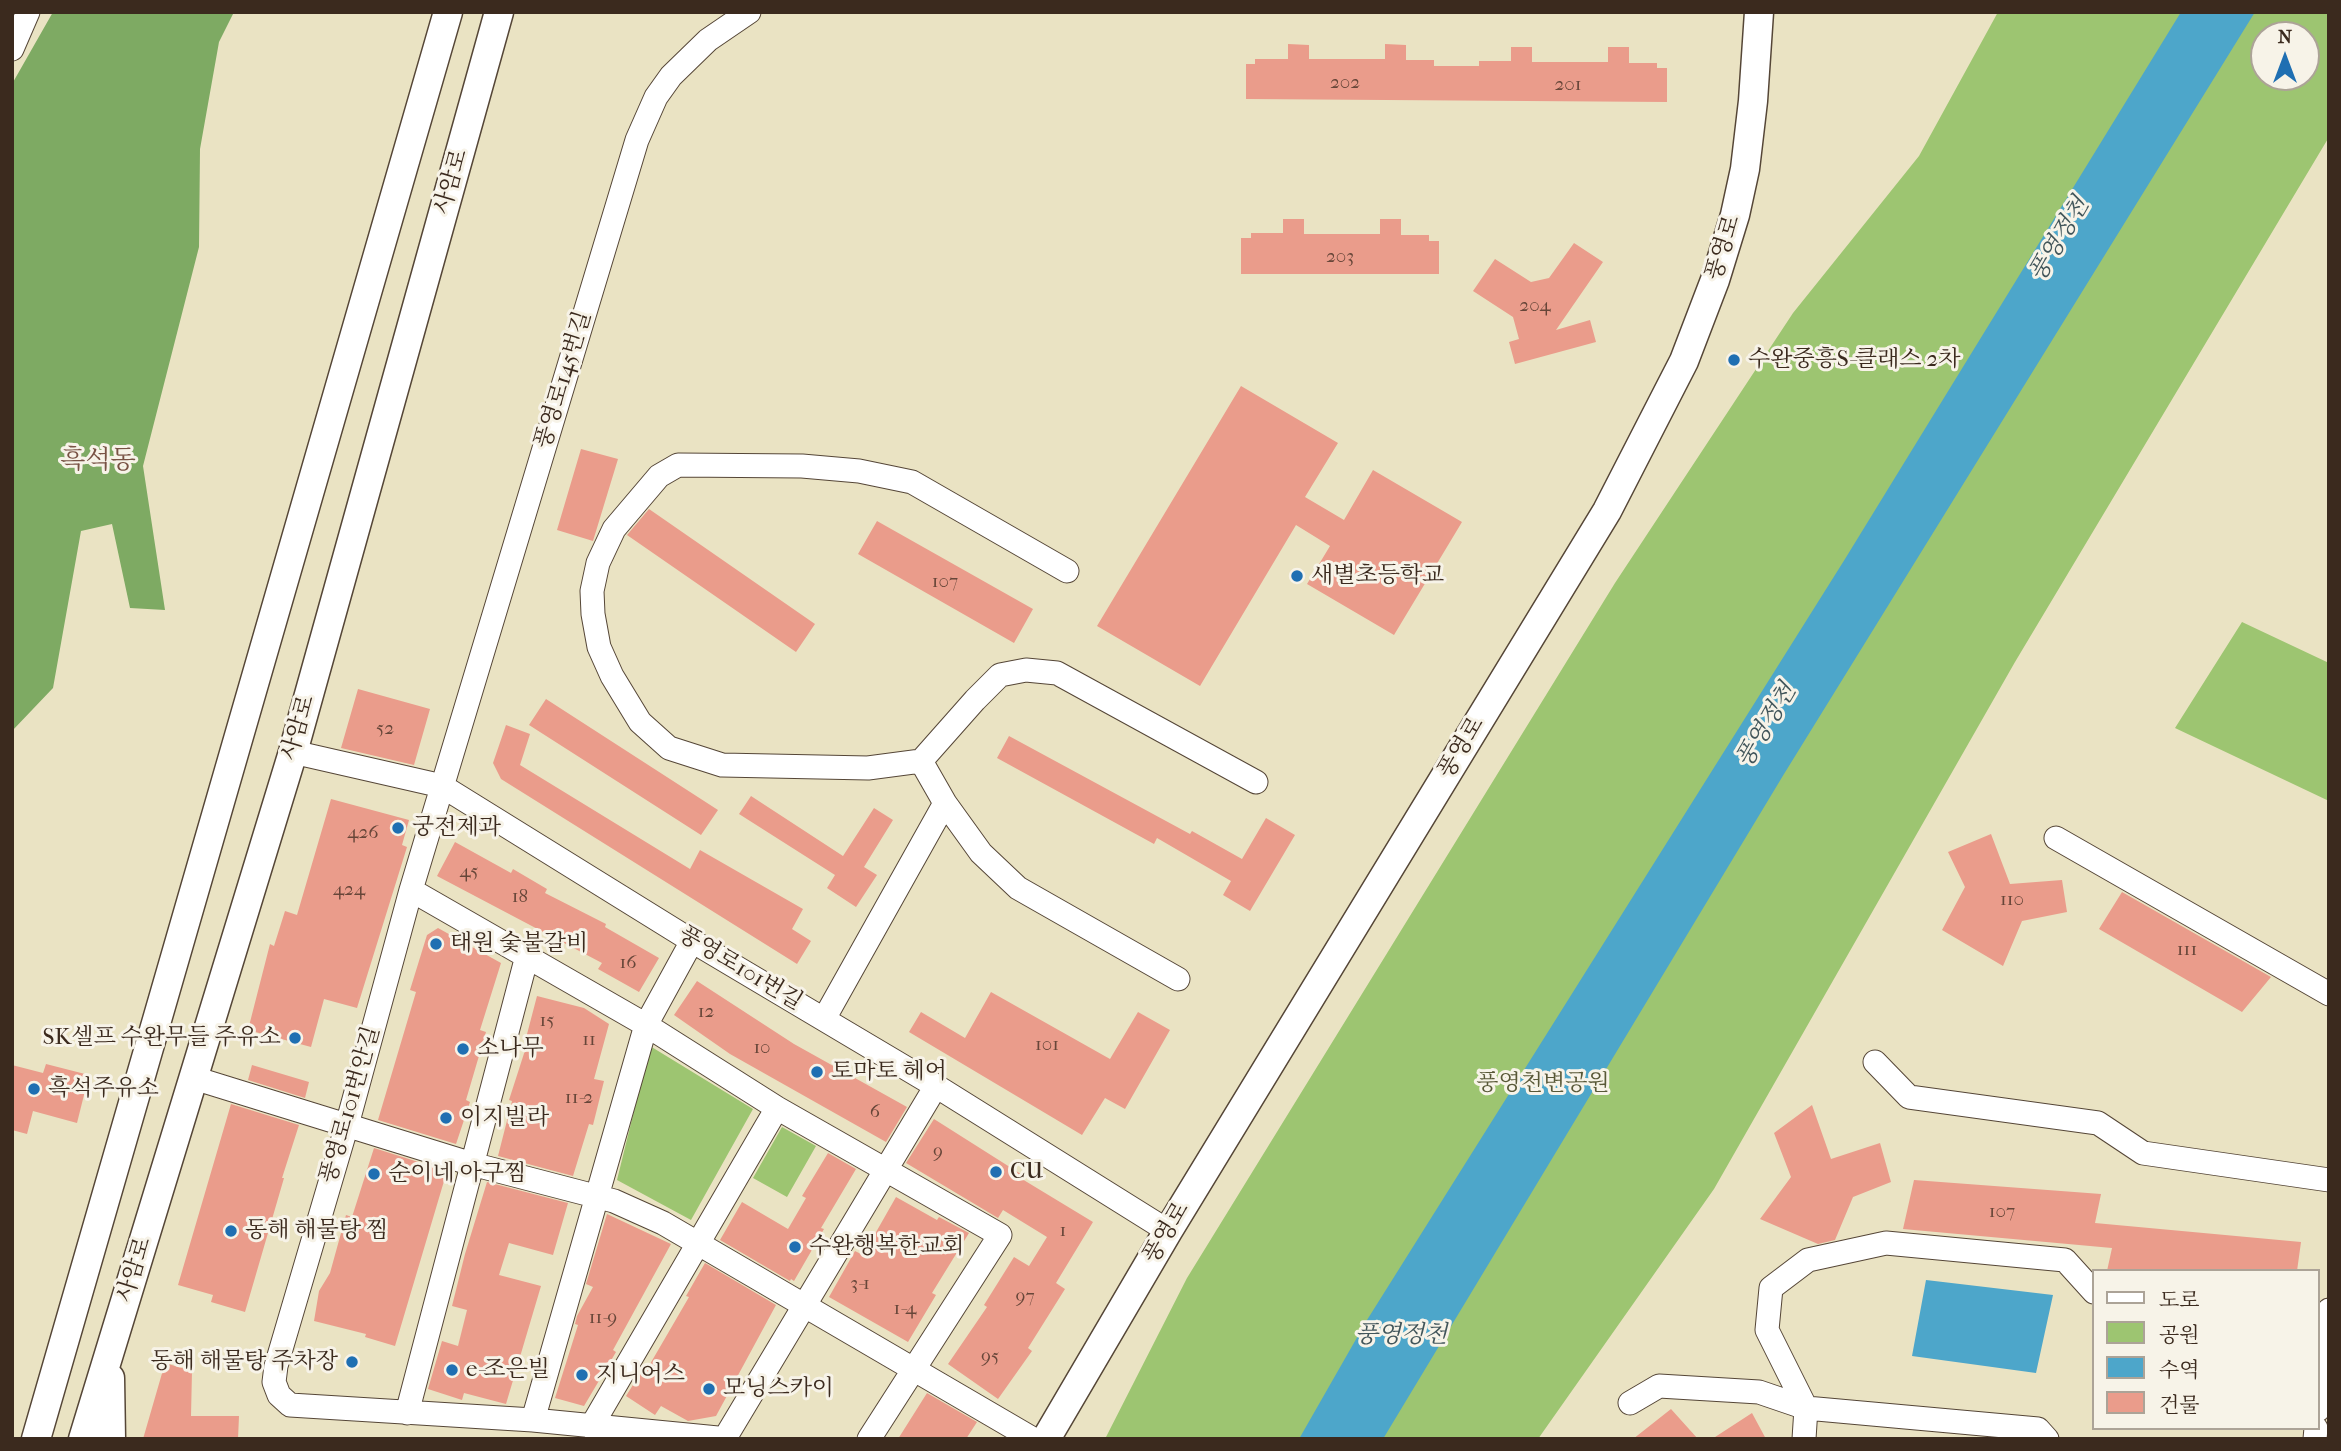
<!DOCTYPE html>
<meta charset="utf-8">
<style>
body{margin:0}
#map{position:relative;width:2341px;height:1451px;overflow:hidden;background:#eae3c3;font-family:"IM FELL French Canon","Noto Serif KR",serif}
canvas{display:block}
.frame{position:absolute;inset:0;border:14px solid #3b2a1e;pointer-events:none}
.legend{position:absolute;left:2092px;top:1269px;width:228px;height:161px;box-sizing:border-box;background:#f7f3e8;border:2px solid #aca397;margin:0;padding:9px 12px;list-style:none;font-size:21px;color:#3b2a1e}
.legend li{display:flex;align-items:center;gap:14px;height:35px}
.legend b{width:35px;border:2px solid #aca397}
.north{position:absolute;left:2250px;top:21px;width:70px;height:70px;box-sizing:border-box;background:#f7f3e8;border:2px solid #aca397;border-radius:50%;rotate:0deg;font-size:19px;font-weight:700;line-height:28px;text-align:center;color:#3b2a1e}
.north::after{content:'';display:block;margin:auto;width:24px;height:32px;background:#1f6fb2;clip-path:polygon(50% 0,100% 100%,50% 72%,0 100%)}
</style>
<div id="map">
<canvas width="2341" height="1451"></canvas>
<div class="frame"></div>
<ul class="legend">
<li><b style="height:9px;background:#fff"></b>도로</li>
<li><b style="height:19px;background:#9dc571"></b>공원</li>
<li><b style="height:19px;background:#4da6ca"></b>수역</li>
<li><b style="height:19px;background:#ea9c8b"></b>건물</li>
</ul>
<div class="north">N</div>
</div>
<script>
const ctx = document.querySelector('canvas').getContext('2d');
ctx.lineJoin = 'round';
function fill(path, color) { ctx.fillStyle = color; ctx.fill(path, 'evenodd'); }
const toPath = rows => new Path2D(rows.map(r => 'M' + r).join(''));
function stroke(path, color, width, dash) { ctx.strokeStyle = color; ctx.lineWidth = width; ctx.lineCap = dash ? 'butt' : 'round'; ctx.setLineDash(dash || []); ctx.stroke(path); }
function drawText(font, color, halo, rows, align = 'center') {
  ctx.font = font + ' "IM FELL French Canon","Noto Serif KR",serif'; ctx.lineWidth = 6; ctx.setLineDash([]); ctx.textBaseline = 'middle'; ctx.strokeStyle = halo; ctx.fillStyle = color; for (const [text, x, y, turn = 0] of rows) {
    ctx.save(); ctx.translate(x, y); ctx.rotate((+turn || 0) * Math.PI / 180); ctx.textAlign = isNaN(turn) ? turn : align; if (halo) ctx.strokeText(text, 0, 0); ctx.fillText(text, 0, 0); ctx.restore();
  }
}
const green = toPath([
 [1998,12,2329,12,2329,137,2015,662,1714,1189,1538,1439,1105,1439,1187,1278,1615,583,1793,313,1919,156],
 [2264,35,2306,35,2306,77,2264,77],
 [2242,622,2329,663,2329,801,2175,728],
 [650,1046,753,1109,691,1220,617,1180],
 [782,1127,816,1146,787,1197,753,1178]
]);
const forest = toPath([
 [53,12,234,12,219,42,200,149,199,247,143,466,165,610,130,608,112,524,81,531,53,688,12,731,12,84]
]);
const water = toPath([
 [2181,12,2255,12,1784,774,1383,1439,1299,1439,1367,1320,1845,559],
 [1926,1280,2053,1295,2036,1373,1912,1356]
]);
const building = toPath([
 [1288,44,1309,45,1309,59,1385,59,1385,44,1406,45,1406,60,1434,60,1434,66,1479,66,1479,61,1511,61,1511,47,1532,47,1532,62,1608,62,1608,47,1629,47,1629,63,1657,63,1657,68,1667,68,1667,102,1246,99,1246,64,1255,64,1255,59,1288,59],
 [1283,219,1304,219,1304,234,1380,234,1380,219,1401,219,1401,235,1429,235,1429,241,1439,241,1439,274,1241,274,1241,238,1251,238,1251,233,1283,233],
 [1574,243,1603,262,1556,330,1590,320,1596,342,1515,364,1509,342,1519,339,1513,317,1473,291,1495,259,1531,282,1549,278],
 [1241,386,1338,443,1305,497,1344,520,1373,470,1462,522,1394,635,1307,584,1330,546,1296,525,1200,686,1097,626],
 [581,449,618,459,593,541,557,530],
 [649,509,815,624,796,652,627,535],
 [877,521,1033,609,1014,643,858,554],
 [358,689,430,709,414,765,341,748],
 [546,699,718,810,701,835,529,725],
 [506,725,530,734,520,765,690,869,700,850,803,909,792,929,811,941,797,964,501,779,493,763],
 [1009,736,1190,834,1192,831,1242,859,1266,818,1295,835,1250,911,1223,895,1231,881,1157,838,1154,844,997,758],
 [751,796,843,856,874,808,893,820,864,867,877,875,856,907,827,888,835,875,739,814],
 [331,799,409,820,402,845,407,847,357,1008,324,999,311,1047,248,1030,270,944,274,946,285,911,297,915],
 [1991,834,2010,884,2062,880,2067,912,2022,921,2003,966,1942,930,1965,887,1948,852],
 [455,842,511,873,513,869,547,889,545,893,606,924,605,927,659,958,639,992,598,969,602,963,437,876],
 [2122,892,2271,977,2242,1012,2099,929],
 [438,928,501,963,480,1030,486,1032,466,1100,470,1102,456,1144,378,1120,416,992,410,990,427,935],
 [697,981,794,1044,907,1107,886,1142,730,1054,674,1015],
 [991,992,1110,1059,1138,1012,1170,1030,1125,1109,1105,1098,1082,1135,909,1032,921,1012,965,1038],
 [537,996,584,1008,609,1024,594,1079,604,1081,593,1125,589,1124,573,1176,498,1156,512,1101,509,1100,529,1038,526,1038],
 [46,1064,89,1075,77,1123,33,1111,27,1134,12,1130,12,1065,43,1073],
 [252,1065,309,1082,305,1098,248,1080],
 [231,1104,299,1125,282,1178,284,1178,245,1312,211,1302,213,1295,178,1285],
 [1812,1105,1831,1159,1880,1143,1891,1182,1853,1197,1835,1240,1818,1244,1760,1219,1791,1177,1774,1133],
 [934,1119,1024,1176,1022,1179,1093,1222,1056,1283,1065,1289,1028,1348,1032,1351,998,1399,948,1364,987,1307,984,1305,1014,1257,1029,1266,1047,1237,1003,1210,998,1218,906,1163],
 [374,1148,447,1171,395,1346,365,1337,366,1334,314,1321,319,1291,330,1273,346,1215,352,1217],
 [828,1153,856,1169,821,1228,824,1229,794,1281,791,1279,790,1281,720,1240,742,1202,788,1229,806,1198,802,1196],
 [1914,1180,2101,1194,2095,1223,2301,1242,2297,1271,2107,1271,2112,1248,1903,1229],
 [487,1182,568,1203,553,1255,509,1243,499,1275,541,1286,506,1404,464,1393,462,1400,428,1389,442,1341,458,1346,467,1310,452,1306,465,1254],
 [896,1197,937,1220,939,1217,969,1233,932,1293,936,1295,908,1342,829,1297,855,1251,863,1255],
 [607,1214,671,1244,613,1350,616,1352,584,1406,555,1398,578,1325,575,1324,577,1316,593,1287,586,1284],
 [705,1263,776,1305,716,1416,688,1421,661,1406,655,1415,626,1396,643,1369,646,1371,689,1297,686,1296],
 [165,1363,192,1371,191,1416,239,1416,238,1439,143,1439],
 [927,1393,977,1422,966,1439,898,1439],
 [1671,1409,1698,1439,1633,1439],
 [1752,1413,1766,1439,1712,1439]
]);
const minor = toPath([
 [12,49,28,12],
 [1067,571,912,482,859,471,802,466,678,465,659,476,614,529,598,563,592,591,593,614,599,647,612,676,640,722,669,748,722,765,868,768,921,761,975,700,1000,675,1026,670,1057,673,1256,782],
 [293,752,442,786,692,941,936,1086,1168,1231],
 [921,761,945,803,981,853,1018,888,1178,979],
 [2056,838,2329,994],
 [411,890,646,1025,777,1108,1000,1235,869,1439],
 [824,1019,945,803],
 [1875,1062,1909,1097,2098,1123,2143,1153,2329,1180],
 [194,1078,472,1164,614,1201,663,1223,1033,1439],
 [1630,1403,1659,1386,1759,1392,1806,1408],
 [1806,1408,1767,1330,1771,1288,1808,1260,1886,1243,2065,1260,2094,1292],
 [2318,1410,2328,1333,2329,1310],
 [407,1413,527,956],
 [533,1420,646,1025,692,941],
 [591,1427,777,1108],
 [725,1438,936,1086],
 [728,1439,533,1420,290,1405,279,1395,274,1382,276,1366,347,1125,411,890,637,140,656,97,671,76,708,40,749,12],
 [1804,1439,1806,1408,2038,1429,2047,1439],
 [2315,1439,2316,1428]
]);
const major = toPath([
 [110,1378,111,1439],
 [36,1439,448,12],
 [83,1439,293,752,499,12],
 [1046,1439,1168,1231,1607,511,1684,361,1715,280,1735,215,1745,169,1753,101,1759,12]
]);
const markers = [
 [1734,360,7,"#1f6fb2"],
 [1297,576,7,"#1f6fb2"],
 [398,828,7,"#1f6fb2"],
 [436,944,7,"#1f6fb2"],
 [295,1038,7,"#1f6fb2"],
 [463,1049,7,"#1f6fb2"],
 [817,1072,7,"#1f6fb2"],
 [34,1089,7,"#1f6fb2"],
 [446,1118,7,"#1f6fb2"],
 [996,1172,7,"#1f6fb2"],
 [374,1174,7,"#1f6fb2"],
 [231,1231,7,"#1f6fb2"],
 [795,1247,7,"#1f6fb2"],
 [352,1362,7,"#1f6fb2"],
 [452,1370,7,"#1f6fb2"],
 [582,1375,7,"#1f6fb2"],
 [709,1389,7,"#1f6fb2"]
];
const numberNames = [
 ["202",1345,83],
 ["201",1568,85],
 ["203",1340,257],
 ["204",1535,306],
 ["107",945,582],
 ["52",385,729],
 ["426",363,833],
 ["45",469,872],
 ["424",349,890],
 ["18",520,897],
 ["110",2012,900],
 ["111",2187,950],
 ["16",628,963],
 ["12",706,1012],
 ["15",547,1021],
 ["11",589,1040],
 ["101",1047,1045],
 ["10",762,1048],
 ["11-2",579,1098],
 ["6",875,1112],
 ["9",938,1152],
 ["107",2002,1212],
 ["1",1063,1231],
 ["3-1",860,1284],
 ["97",1025,1297],
 ["1-4",905,1309],
 ["11-9",603,1318],
 ["95",990,1357]
];
const streetNames = [
 ["사암로",452,182,-74],
 ["풍영로",1724,248,-73],
 ["풍영로145번길",564,380,-73],
 ["사암로",299,728,-74],
 ["풍영로",1462,748,-59],
 ["풍영로101번길",740,969,31],
 ["풍영로101번안길",351,1105,-74],
 ["풍영로",1167,1233,-59],
 ["사암로",135,1270,-73]
];
const poiNames = [
 ["수완중흥S-클래스 2차",1748,360],
 ["새별초등학교",1311,576],
 ["궁전제과",412,828],
 ["태원 숯불갈비",450,944],
 ["SK셀프 수완무들 주유소",281,1038,"right"],
 ["소나무",477,1049],
 ["토마토 헤어",831,1072],
 ["흑석주유소",48,1089],
 ["이지빌라",460,1118],
 ["CU",1010,1172],
 ["순이네 아구찜",388,1174],
 ["동해 해물탕 찜",245,1231],
 ["수완행복한교회",809,1247],
 ["동해 해물탕 주차장",338,1362,"right"],
 ["e-조은빌",466,1370],
 ["지니어스",596,1375],
 ["모닝스카이",723,1389]
];
const parkNames = [
 ["풍영천변공원",1543,1084]
];
const waterNames = [
 ["풍영정천",2060,240,-59],
 ["풍영정천",1767,726,-59],
 ["풍영정천",1401,1336]
];
const quarterNames = [
 ["흑석동",98,462]
];
fill(green, '#9dc571');
fill(forest, '#7eaa63');
fill(water, '#4da6ca');
fill(building, '#ea9c8b');
stroke(minor, '#554637', 25);
stroke(major, '#554637', 31);
stroke(minor, '#fff', 23);
stroke(major, '#fff', 28);
for (const [x, y, r, color] of markers) { const dot = new Path2D(); dot.arc(x, y, r, 0, 2 * Math.PI); ctx.fillStyle = color; ctx.fill(dot); stroke(dot, '#f7f3e8', 2.5); }
drawText('19px', '#674639', null, numberNames);
drawText('23px', '#3b2a1e', '#f7f3e8', streetNames);
drawText('23px', '#3b2a1e', '#f7f3e8', poiNames, 'left');
drawText('23px', '#585837', '#f7f3e8', parkNames);
drawText('italic 24px', '#41555a', '#f7f3e8', waterNames);
drawText('26px', '#785244', '#f7f3e8', quarterNames);
</script>
